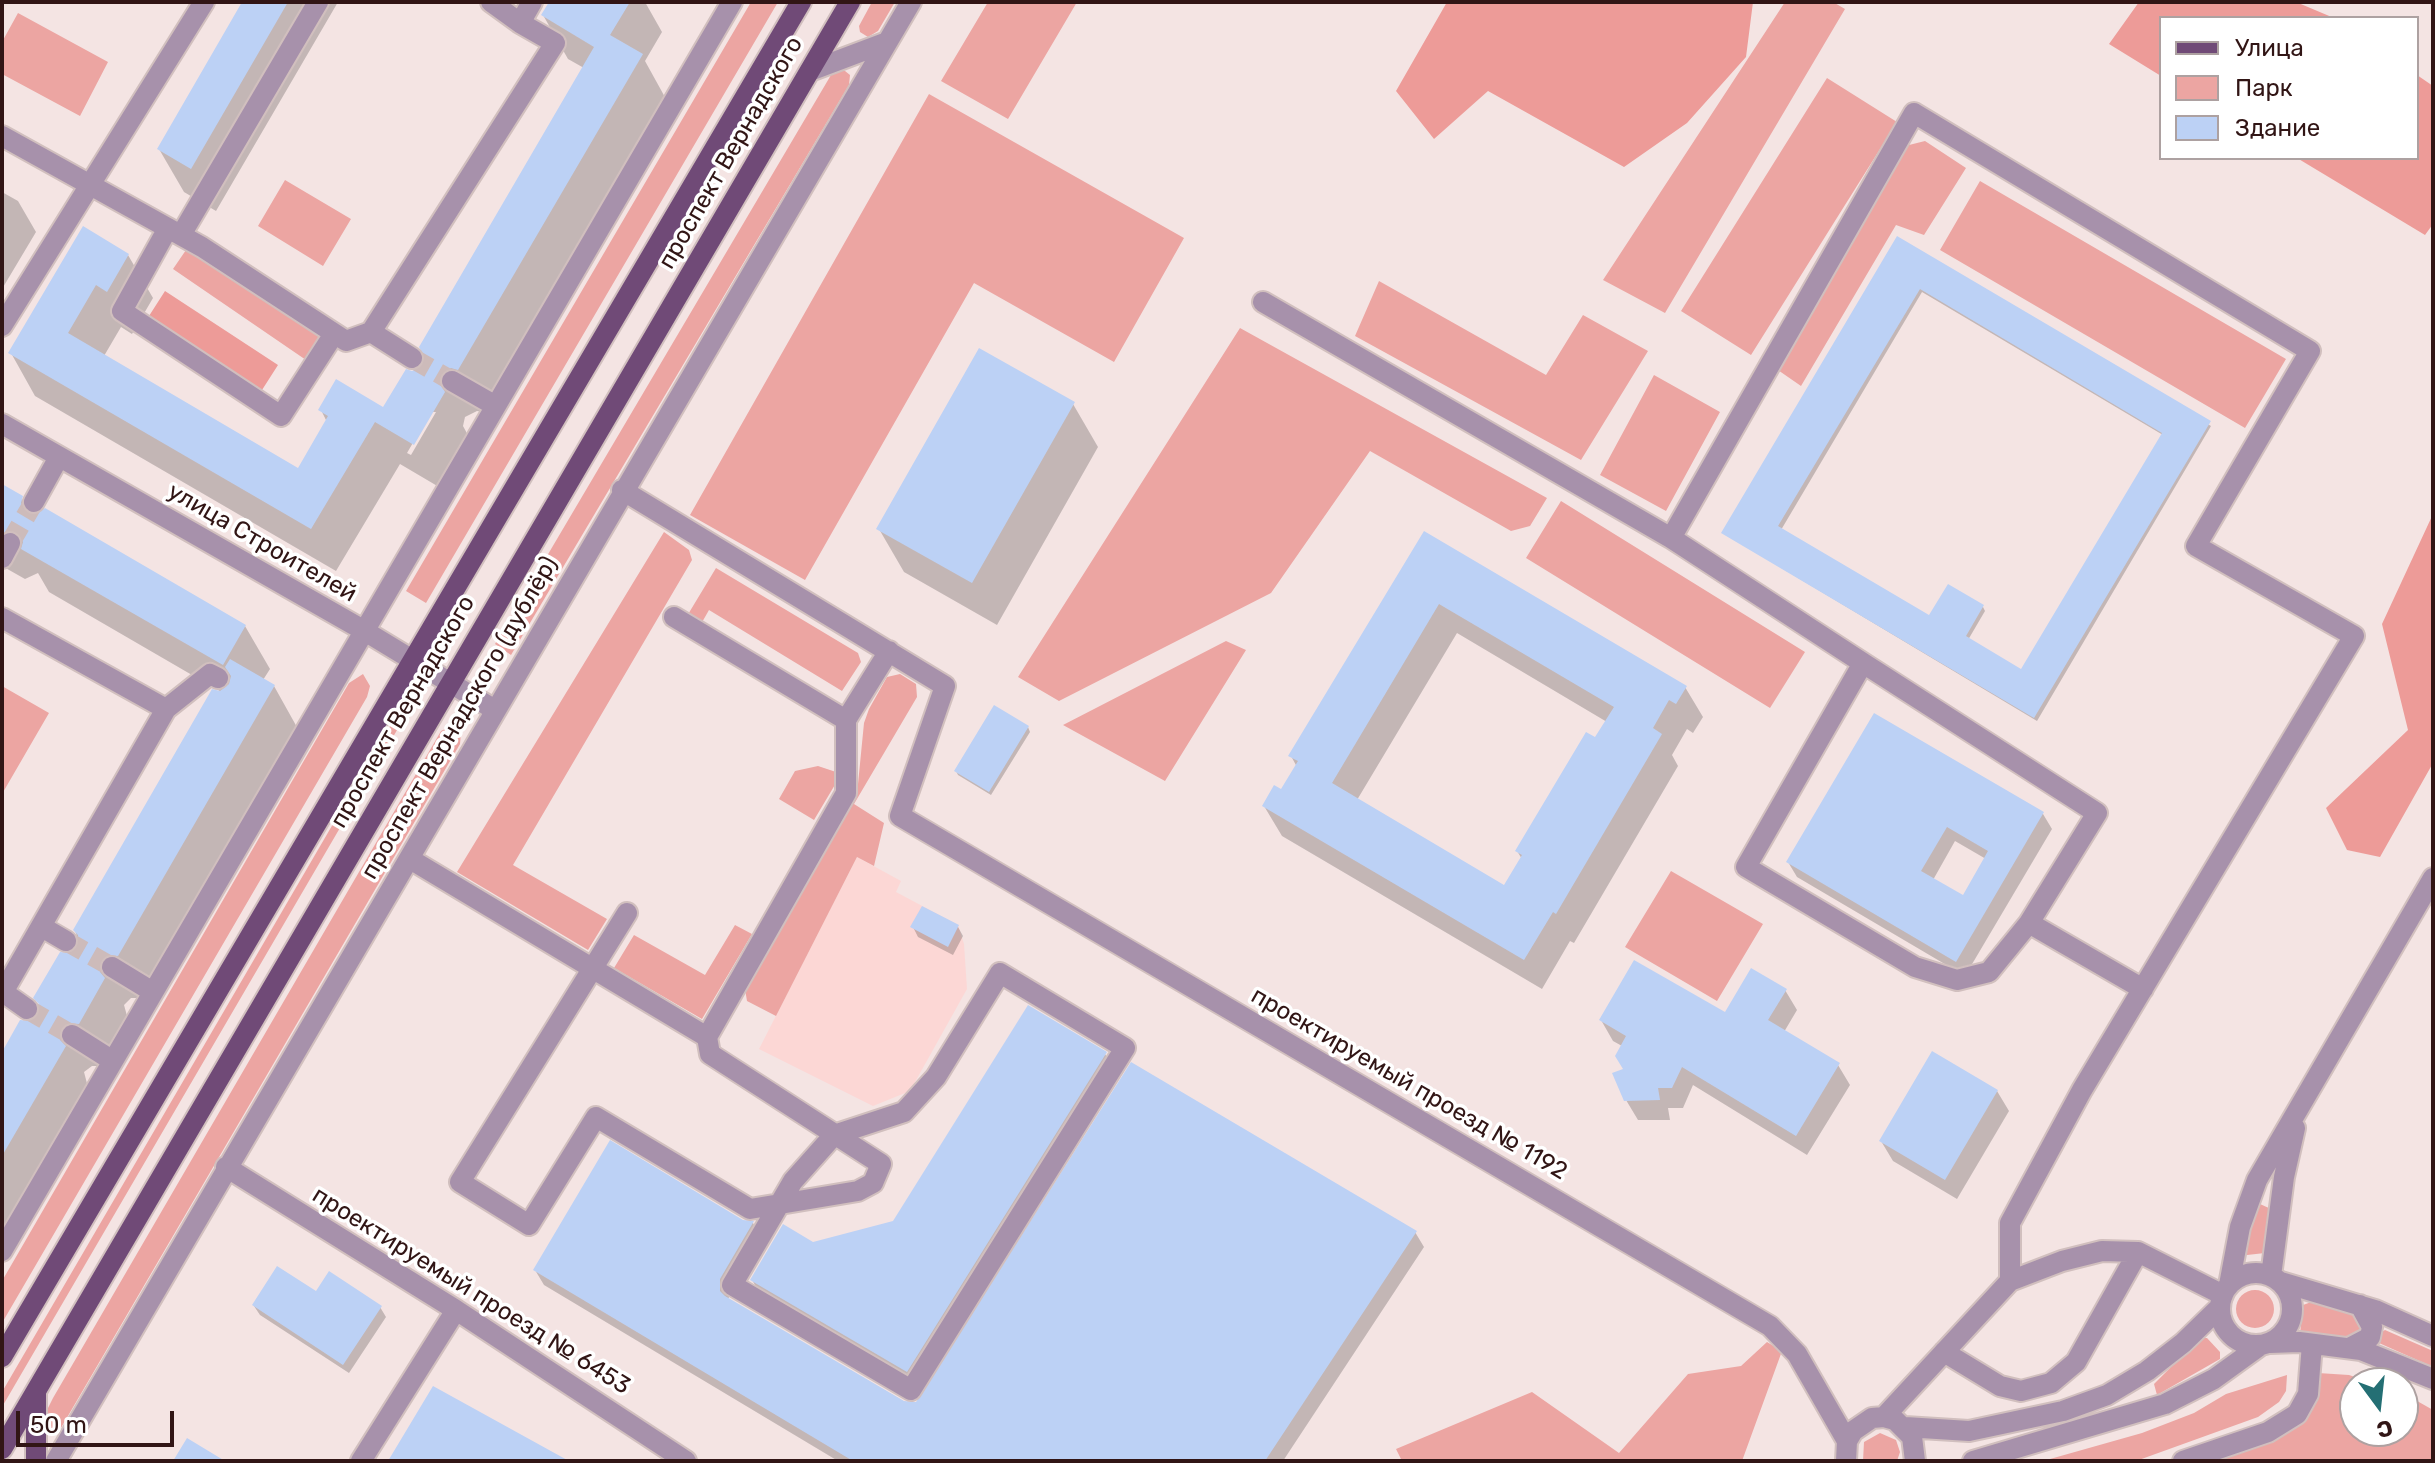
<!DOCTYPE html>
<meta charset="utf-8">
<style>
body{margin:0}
#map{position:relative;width:2435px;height:1463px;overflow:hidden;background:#f4e4e3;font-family:Rubik,sans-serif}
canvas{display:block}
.frame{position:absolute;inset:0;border:4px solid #311515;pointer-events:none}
.legend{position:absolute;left:2159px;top:16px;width:260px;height:144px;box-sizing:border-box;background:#fff;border:2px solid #ada1a1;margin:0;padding:10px 14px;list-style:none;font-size:24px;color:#311515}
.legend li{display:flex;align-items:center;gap:16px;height:40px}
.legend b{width:40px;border:2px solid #ada1a1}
.north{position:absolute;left:2339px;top:1367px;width:80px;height:80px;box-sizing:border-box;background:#fff;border:2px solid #ada1a1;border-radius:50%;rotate:165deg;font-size:22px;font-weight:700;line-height:32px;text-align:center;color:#311515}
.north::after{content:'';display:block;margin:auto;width:28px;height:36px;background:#246f74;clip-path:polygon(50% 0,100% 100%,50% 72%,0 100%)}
.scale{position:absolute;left:16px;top:1411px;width:158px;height:36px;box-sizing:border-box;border:4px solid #311515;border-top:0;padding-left:10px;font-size:24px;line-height:28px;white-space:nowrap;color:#311515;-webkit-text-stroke:6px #fff;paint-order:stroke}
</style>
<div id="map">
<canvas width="2435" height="1463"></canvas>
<div class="frame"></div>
<ul class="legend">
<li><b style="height:10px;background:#704a77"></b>Улица</li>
<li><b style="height:22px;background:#eca5a2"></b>Парк</li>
<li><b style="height:22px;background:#bcd1f5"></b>Здание</li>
</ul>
<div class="north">С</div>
<div class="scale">50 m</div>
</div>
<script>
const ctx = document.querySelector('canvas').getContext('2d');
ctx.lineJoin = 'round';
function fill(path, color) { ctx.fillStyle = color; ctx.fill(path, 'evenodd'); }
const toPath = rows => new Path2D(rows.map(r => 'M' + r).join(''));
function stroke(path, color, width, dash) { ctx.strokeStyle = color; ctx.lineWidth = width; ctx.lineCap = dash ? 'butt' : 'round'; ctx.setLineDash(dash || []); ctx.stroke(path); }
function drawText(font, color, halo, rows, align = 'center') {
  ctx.font = font + ' Rubik,sans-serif'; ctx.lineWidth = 7; ctx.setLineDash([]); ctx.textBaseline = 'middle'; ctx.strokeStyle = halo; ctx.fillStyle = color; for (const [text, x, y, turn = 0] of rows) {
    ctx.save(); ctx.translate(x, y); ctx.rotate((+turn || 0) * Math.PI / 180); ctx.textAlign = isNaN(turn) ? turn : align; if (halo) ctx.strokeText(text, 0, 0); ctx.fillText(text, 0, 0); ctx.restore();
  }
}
const built = toPath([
 [857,857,901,881,896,892,958,925,964,944,967,989,910,1091,873,1106,759,1049]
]);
const green = toPath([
 [751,2,778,2,426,603,406,591],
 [872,2,895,2,878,31,868,37,860,32,859,26],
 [988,2,1077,2,1008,119,941,81],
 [1785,2,1833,2,1845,9,1665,313,1603,280],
 [18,13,108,62,80,116,2,74,2,42],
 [838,71,845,71,850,75,849,85,511,655,495,644,831,75],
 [1827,78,1897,122,1751,355,1681,311],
 [929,94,1184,238,1114,362,974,283,805,580,690,515],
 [1925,141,1966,168,1924,235,1896,225,1801,386,1775,368,1905,146],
 [285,180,351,219,323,266,258,226],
 [1980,181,2286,359,2245,428,1940,250],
 [186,250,320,337,306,360,173,269],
 [1379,281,1546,375,1583,315,1648,351,1581,460,1355,336],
 [1240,328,1547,498,1530,526,1511,531,1370,451,1271,593,1059,701,1018,677],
 [1654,375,1720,412,1666,511,1600,475],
 [1561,501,1805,652,1770,708,1526,558],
 [664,532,689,550,692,560,513,865,607,919,588,950,457,872],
 [716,568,858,653,861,662,842,691,709,610,701,624,687,616],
 [1226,641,1246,650,1165,781,1063,725],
 [363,674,370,686,367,697,2,1323,2,1281,349,683],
 [900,674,916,684,917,697,854,804,884,823,874,866,857,857,776,1016,747,1001,745,989,850,806,858,784,864,723,869,709,887,677],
 [2,686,49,713,2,794],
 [407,697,414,701,2,1407,2,1392],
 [453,725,461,733,460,744,58,1433,45,1426,45,1414,53,1398,441,731],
 [818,766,836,772,836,783,814,820,779,799,795,771],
 [1671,871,1763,924,1717,1001,1625,947],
 [735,925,752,934,702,1019,614,968,634,935,705,975],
 [2260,1204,2271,1209,2265,1253,2247,1255,2244,1252,2248,1229],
 '2236 1309a19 19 0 1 1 38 0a19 19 0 1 1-38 0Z',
 [2314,1301,2357,1313,2364,1322,2360,1335,2345,1339,2300,1334,2303,1305],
 [2385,1330,2433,1351,2433,1367,2379,1343,2380,1333],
 [2200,1338,2207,1338,2220,1352,2220,1359,2157,1395,2154,1384],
 [1767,1342,1782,1351,1742,1461,1402,1461,1396,1449,1532,1392,1619,1453,1688,1374,1741,1366],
 [2318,1373,2349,1375,2373,1383,2355,1383,2355,1431,2403,1431,2403,1393,2433,1410,2433,1461,2199,1461,2275,1435],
 [2287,1375,2286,1391,2279,1402,2258,1417,2136,1461,2043,1461,2142,1433,2194,1413,2226,1394],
 [1880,1433,1896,1440,1900,1452,1897,1461,1863,1461,1864,1442]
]);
const forest = toPath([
 [1447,2,1753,2,1746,57,1687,123,1624,167,1488,91,1434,139,1396,91],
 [2139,2,2296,2,2334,18,2161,18,2161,76,2109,44],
 [2417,75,2433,86,2433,224,2425,235,2297,158,2417,158],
 [165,291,278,365,262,390,149,316],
 [2433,514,2433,763,2380,857,2347,850,2326,808,2408,730,2382,624]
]);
const shadow = toPath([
 [244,2,338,2,216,211,184,192,159,149],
 [551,2,645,2,662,32,645,61,666,99,483,412,477,411,465,417,463,426,469,437,439,487,400,464,336,571,35,396,11,353,128,255,153,298,132,334,121,327,104,356,299,470,327,422,321,410,384,410,425,365,584,68,568,59,543,15],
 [431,412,436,412,411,455,407,453],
 [2,192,18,201,36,232,2,289],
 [1898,239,2211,426,2037,721,1723,533],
 [1922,292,2163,435,2022,672,1968,640,1985,611,1983,607,1930,618,1781,530],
 [1073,404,1098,447,997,625,904,572,879,529],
 [2,486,21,497,32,516,245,626,270,669,263,680,274,686,298,729,143,998,131,998,124,1005,129,1023,103,1066,92,1066,84,1072,89,1091,2,1241,2,1056,40,1017,80,948,75,930,223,693,49,592,38,573,25,579,2,566],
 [1425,534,1685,687,1703,717,1693,733,1687,729,1672,755,1678,766,1574,943,1570,941,1542,989,1282,836,1264,806,1282,792,1297,767,1291,756],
 [1457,633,1607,722,1517,851,1522,859,1505,888,1357,800],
 [1875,715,2043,814,2052,829,1965,976,1797,877,1788,862],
 [1955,841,1986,859,1963,898,1933,880],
 [1028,727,1030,732,991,795,958,775,956,771],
 [913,927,958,927,963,936,953,955,918,937],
 [1785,990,1797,1010,1784,1032,1838,1065,1850,1085,1807,1155,1693,1085,1683,1108,1668,1108,1670,1120,1638,1120,1626,1100,1622,1046,1613,1041,1601,1020,1726,1015],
 [1105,1054,1114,1069,916,1386,761,1295,752,1280,813,1245,894,1223],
 [1997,1091,2009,1111,1957,1199,1893,1161,1881,1141],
 [743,1222,753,1223,761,1238,728,1299,910,1405,1415,1232,1424,1247,1283,1461,838,1461,544,1285,535,1270],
 [317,1294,380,1307,386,1317,349,1373,260,1315,254,1306]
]);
const building = toPath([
 [242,2,288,2,191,169,157,149],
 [549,2,630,2,610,35,643,54,458,370,451,368,441,374,439,382,445,392,414,445,375,422,311,529,8,353,83,226,129,254,107,292,96,285,68,333,298,468,328,416,318,410,336,379,383,407,406,369,412,371,422,366,425,358,419,347,594,47,541,15],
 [1897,236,2211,421,2034,718,1721,533],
 [1920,289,2162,433,2021,669,1966,636,1984,605,1948,584,1929,615,1778,526],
 [979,348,1075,402,972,583,876,529],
 [2,484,23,496,21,503,27,513,35,515,45,508,246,625,223,665,21,549,23,542,17,532,2,533],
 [1424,531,1687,686,1676,704,1669,700,1653,728,1662,734,1556,914,1553,912,1524,960,1262,806,1274,785,1281,789,1298,761,1288,756],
 [1439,604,1614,707,1595,737,1586,732,1515,851,1522,855,1504,885,1332,783],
 [230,659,275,685,118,956,106,955,101,961,100,972,105,978,79,1024,67,1023,61,1029,60,1040,66,1046,2,1156,2,1052,20,1020,32,1021,38,1016,39,1004,33,998,60,952,72,953,78,947,78,935,73,930,212,689,220,691,229,684,231,676,225,667],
 [994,705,1029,726,989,792,954,771],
 [1874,713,2044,812,1956,962,1786,862],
 [1947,827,1988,851,1963,895,1921,871],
 [922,906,959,925,948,947,910,927],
 [1634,960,1725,1012,1751,968,1787,989,1768,1020,1840,1063,1796,1136,1682,1067,1672,1088,1658,1088,1660,1100,1624,1101,1612,1073,1623,1069,1615,1056,1626,1036,1599,1020],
 [1028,1005,1107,1052,907,1372,750,1280,783,1224,813,1242,893,1221],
 [1932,1051,1998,1090,1945,1180,1879,1141],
 [1131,1062,1417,1231,1265,1461,853,1461,533,1270,610,1140,743,1220,754,1221,720,1279,720,1291,725,1296,904,1401,916,1402],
 [277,1266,316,1291,329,1271,382,1306,343,1365,252,1305],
 [433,1386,569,1461,388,1461],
 [187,1438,225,1461,173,1461]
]);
const minorTunnel = toPath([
 [412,358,452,381],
 [10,543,34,502],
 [66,941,112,967],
 [27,1009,72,1035]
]);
const minor = toPath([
 [491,2,520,23],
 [810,71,887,42],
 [2,136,202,247,346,341,371,332,412,358],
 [168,228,122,311,281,416,334,334],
 [181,235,318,2],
 [1263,302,1671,538,1914,113,2310,351,2196,546,2354,636,2082,1090,2010,1223,2010,1281],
 [2,326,204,2],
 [371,332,555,43,520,23,532,2],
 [452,381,494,405],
 [2,424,363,630,495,710],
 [622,490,945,686,900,816,1770,1326,1797,1354,1847,1441],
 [34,502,59,457],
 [1671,538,1863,663],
 [2,558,10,543],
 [674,617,846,720],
 [2,618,166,709,2,994],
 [166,709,210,674,218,678],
 [410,859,707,1037],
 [627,913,460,1182,529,1225,596,1117,750,1209,858,1191,873,1183,881,1164,710,1054,707,1037,846,793,846,720,889,651],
 [2029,923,1989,972,1957,980,1915,967,1746,867,1863,663,2097,813,2029,923,2143,989],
 [42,927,66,941],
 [112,967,153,992],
 [1000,973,1125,1048,911,1390,732,1285,793,1181,834,1135,904,1112,936,1077,1000,973],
 [3,992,27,1009],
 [72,1035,113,1061],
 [226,1167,456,1310,686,1461],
 [2,1251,732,2],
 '2220 1309a36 36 0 1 1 72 0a36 36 0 1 1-72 0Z',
 [2271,1276,2284,1177,2295,1128],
 [2281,1282,2375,1310,2433,1336],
 [2229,1285,2240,1227,2257,1180,2433,878],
 [2270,1343,2299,1342,2361,1350,2433,1379],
 [2349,1348,2370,1337,2372,1327,2360,1305],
 [1944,1352,2000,1386,2021,1391,2051,1383,2076,1362,2138,1252],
 [1884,1417,2010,1281,2062,1261,2102,1251,2138,1252,2223,1295],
 [1905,1427,1969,1431,2063,1411,2107,1395,2147,1371,2183,1343,2220,1307],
 [56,1461,911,2],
 [361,1461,456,1310],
 [1846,1461,1847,1441,1853,1431,1872,1418,1884,1417,1895,1420,1912,1437,1915,1461],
 [1973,1461,2165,1404,2214,1379,2261,1345],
 [2183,1461,2268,1432,2297,1414,2308,1394,2312,1344]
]);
const major = toPath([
 [2,1357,801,2],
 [36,1393,36,1461],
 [2,1449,850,2]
]);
const streetNames = [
 ["проспект Вернадского",731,153,-60],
 ["улица Строителей",262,543,30],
 ["проспект Вернадского",403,712,-60],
 ["проспект Вернадского (дублёр)",460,718,-60],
 ["проектируемый проезд № 1192",1409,1084,30],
 ["проектируемый проезд № 6453",471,1291,32]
];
fill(built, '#fcd7d5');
fill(green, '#eca5a2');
fill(forest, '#ed9b98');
fill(shadow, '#0003');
fill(building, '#bcd1f5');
stroke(minorTunnel, '#cdbbba', 20, [20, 10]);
stroke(minor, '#d1bfbe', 24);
stroke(major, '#d1bfbe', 24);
stroke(minor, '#a791ab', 20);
stroke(major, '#704a77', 20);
drawText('24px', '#311515', '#fff', streetNames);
</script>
